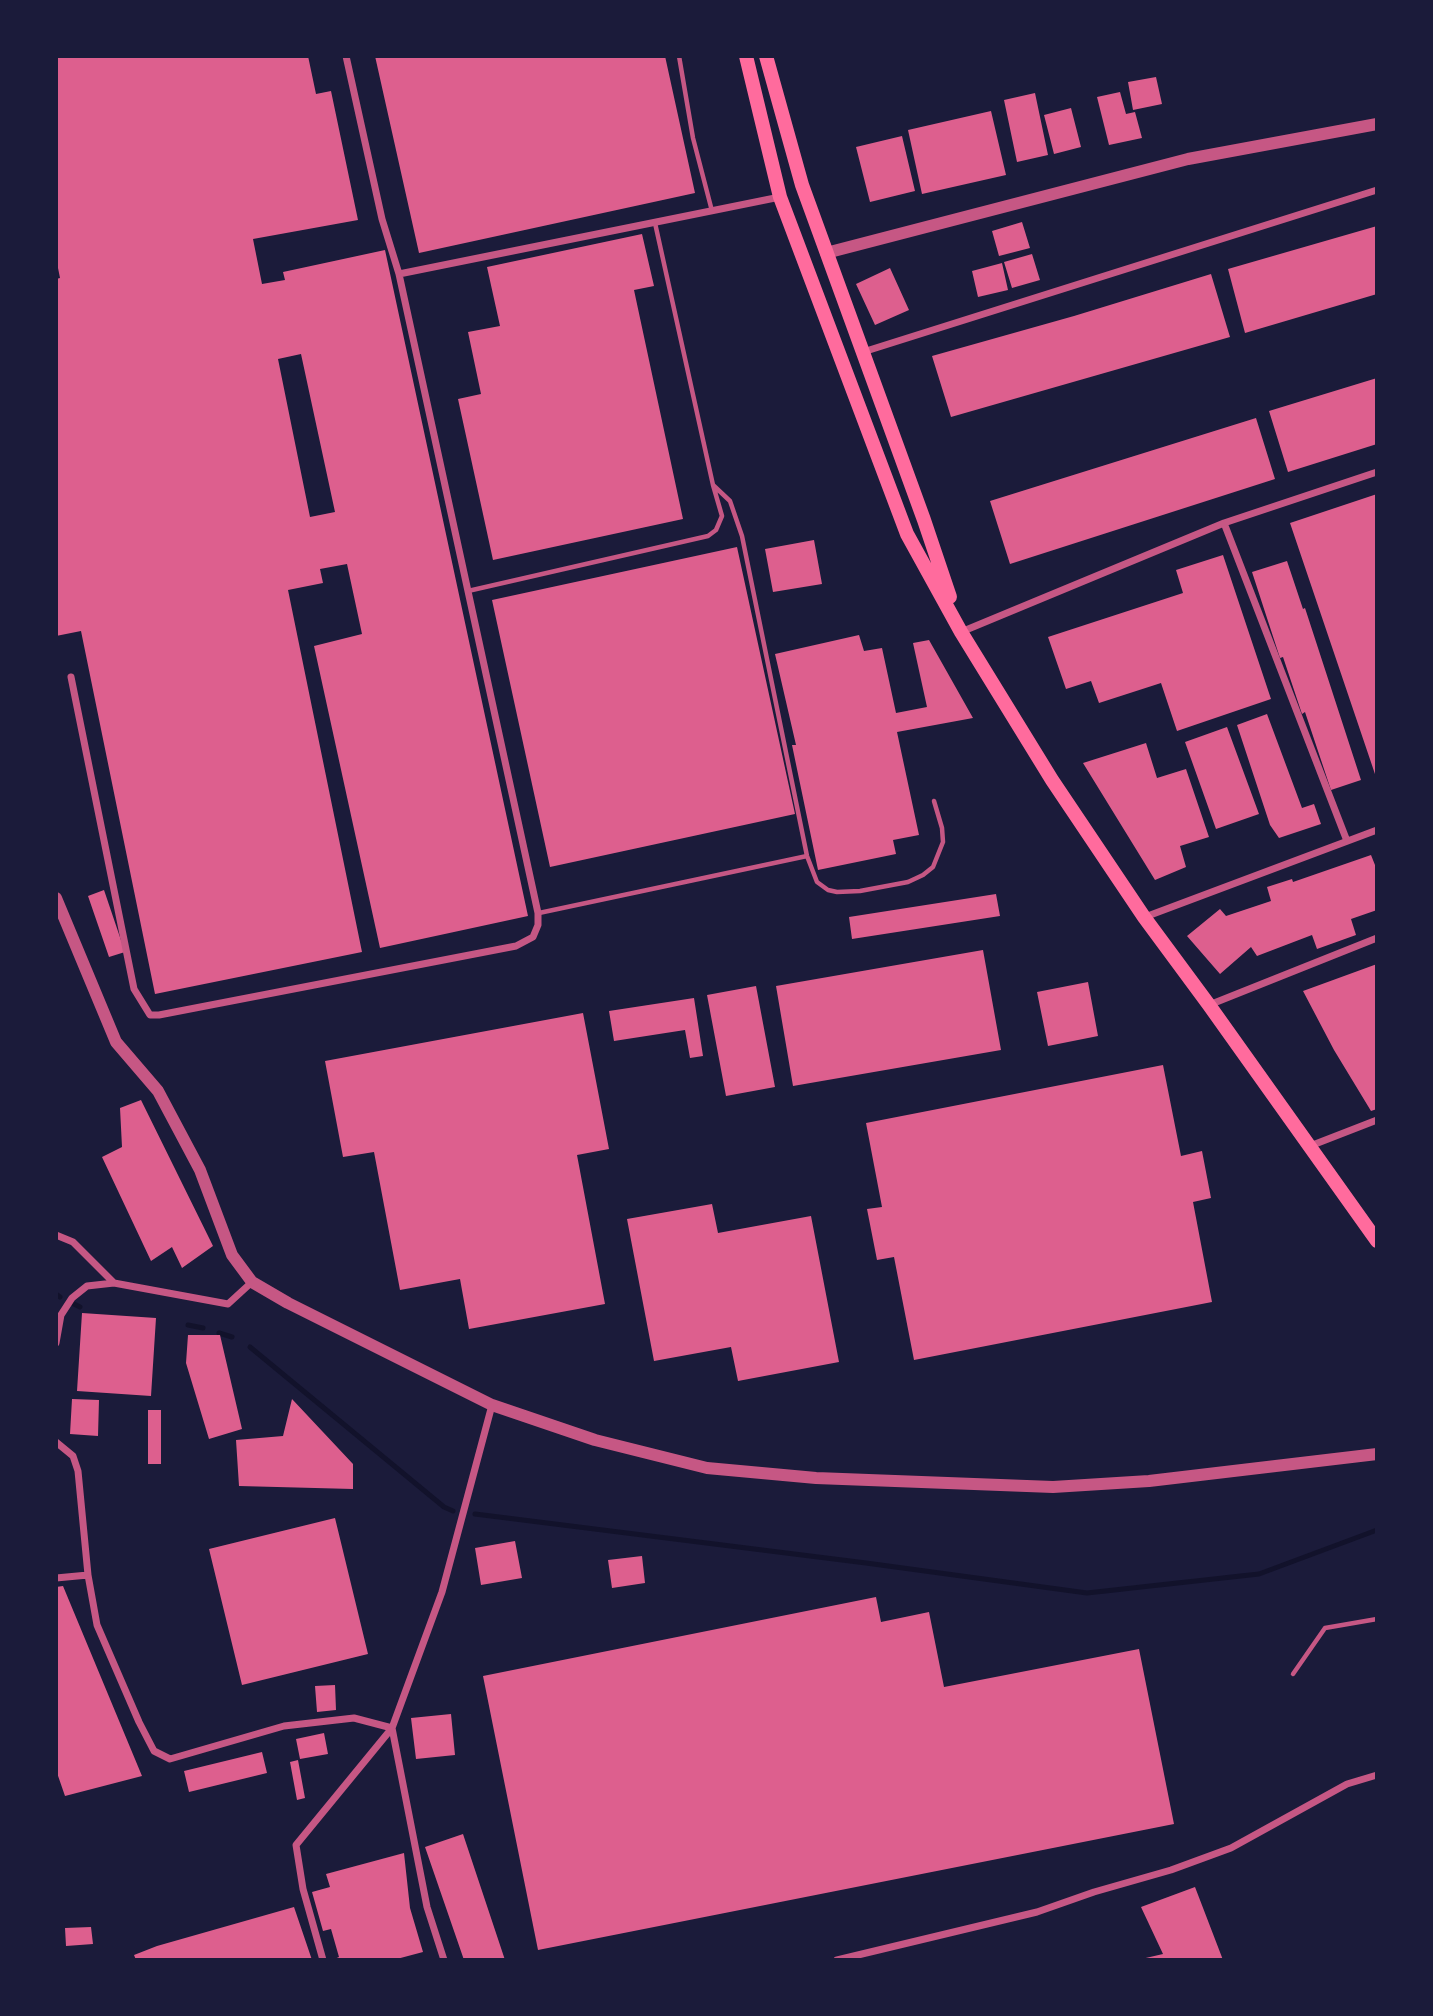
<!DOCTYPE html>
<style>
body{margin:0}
#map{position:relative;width:1433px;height:2016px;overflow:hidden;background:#1b1b3a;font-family:Jost,sans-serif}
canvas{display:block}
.frame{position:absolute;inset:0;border:58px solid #1b1b3a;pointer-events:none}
</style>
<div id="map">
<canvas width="1433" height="2016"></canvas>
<div class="frame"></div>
</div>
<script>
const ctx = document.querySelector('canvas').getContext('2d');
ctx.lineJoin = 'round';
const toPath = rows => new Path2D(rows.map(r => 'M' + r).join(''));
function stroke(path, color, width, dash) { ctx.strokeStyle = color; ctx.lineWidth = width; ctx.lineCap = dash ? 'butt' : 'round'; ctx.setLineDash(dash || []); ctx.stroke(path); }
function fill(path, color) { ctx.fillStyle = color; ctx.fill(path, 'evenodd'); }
const stream = toPath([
 [56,1294,60,1297],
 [74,1304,80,1307],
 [188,1325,203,1328],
 [219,1333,232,1337],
 [250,1347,444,1507,453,1511],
 [475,1514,866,1563,1087,1593,1259,1574,1377,1530]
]);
const building = toPath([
 [56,56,308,56,316,94,331,91,358,220,253,239,262,284,285,280,283,272,385,250,528,916,380,948,314,646,362,634,347,564,320,569,323,583,288,590,362,952,155,994,81,631,56,636,56,279,60,278,56,258],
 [301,354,335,512,310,517,278,359],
 [375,56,665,56,695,193,419,253],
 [1156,77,1162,104,1133,110,1128,82],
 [1120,92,1126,114,1135,112,1142,138,1109,145,1097,97],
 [1035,93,1048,155,1017,162,1004,100],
 [1071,108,1081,147,1054,154,1044,115],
 [991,111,1006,175,922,194,908,130],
 [902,136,915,191,870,202,856,147],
 [1022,222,1030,248,999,256,992,231],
 [1377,226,1377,294,1245,333,1228,269],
 [642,234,654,286,634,290,683,519,493,560,458,399,481,394,468,332,500,326,487,267],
 [1032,254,1040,280,1012,288,1004,262],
 [1002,263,1008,290,978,297,972,271],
 [890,268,909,310,875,325,856,284],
 [1211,274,1230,337,951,417,932,356,1074,316],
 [1377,378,1377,444,1288,472,1269,411],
 [1256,418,1275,479,1010,564,990,501],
 [1377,494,1377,780,1290,523],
 [814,540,822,584,773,592,765,549],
 [737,547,795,814,550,867,492,600],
 [1223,555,1271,699,1177,731,1161,683,1099,703,1091,681,1066,689,1048,637,1183,593,1176,570],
 [1287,561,1303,609,1305,608,1361,780,1331,790,1305,712,1302,714,1283,657,1280,658,1252,572],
 [859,635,864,651,882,648,896,713,927,707,913,643,929,640,973,718,897,732,919,835,893,840,896,854,818,870,792,745,796,745,775,654],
 [1267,714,1302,808,1314,804,1321,824,1279,838,1270,825,1237,725],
 [1227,727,1259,814,1216,829,1185,742],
 [1146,743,1157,778,1186,769,1209,837,1180,846,1186,867,1155,880,1083,763],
 [1371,855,1377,870,1377,910,1351,919,1356,935,1317,949,1312,935,1257,956,1251,947,1220,974,1187,936,1220,909,1226,916,1271,901,1267,887,1292,879,1293,882],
 [104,890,125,952,109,957,88,896],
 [996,894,1000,916,852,939,849,917],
 [983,950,1001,1050,793,1086,776,986],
 [1377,964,1377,1109,1371,1111,1334,1050,1303,991],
 [1088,982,1098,1036,1048,1046,1037,992],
 [756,986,775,1087,726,1096,707,995],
 [694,998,703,1056,690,1058,685,1030,614,1041,609,1011],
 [583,1013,609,1149,577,1155,605,1304,469,1329,460,1279,400,1290,374,1152,343,1157,325,1061],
 [1163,1065,1181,1156,1202,1151,1211,1198,1193,1202,1212,1302,914,1360,894,1257,877,1260,867,1209,882,1207,866,1123],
 [141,1100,213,1246,182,1268,172,1247,151,1261,102,1157,122,1147,120,1108],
 [712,1204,718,1233,811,1216,839,1362,738,1381,731,1347,654,1361,627,1219],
 [82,1313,156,1318,151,1396,77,1391],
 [188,1335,220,1335,242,1429,209,1439,186,1363],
 [72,1399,99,1400,98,1436,70,1434],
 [292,1399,353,1464,353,1489,239,1486,236,1440,283,1436],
 [148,1410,161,1410,161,1464,148,1464],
 [335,1518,368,1654,242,1685,209,1549],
 [515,1541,522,1578,481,1585,475,1548],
 [642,1556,645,1583,612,1588,608,1560],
 [63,1586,142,1776,65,1796,56,1770,56,1587],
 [876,1597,881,1622,929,1612,944,1687,1139,1649,1174,1824,538,1950,483,1676],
 [335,1685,336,1710,317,1712,315,1686],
 [451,1714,455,1755,416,1759,411,1718],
 [324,1733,328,1754,300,1759,296,1739],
 [262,1752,267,1773,189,1792,184,1771],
 [298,1760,305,1798,297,1800,290,1762],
 [463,1834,505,1960,464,1960,425,1847],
 [404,1853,410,1908,423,1952,393,1960,332,1960,339,1957,331,1929,323,1931,312,1892,330,1887,326,1874],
 [1195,1887,1223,1960,1137,1960,1163,1954,1141,1907],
 [294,1907,312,1960,136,1960,134,1955,157,1946],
 [91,1927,93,1944,66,1946,65,1928]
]);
const service = toPath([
 [679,56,693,138,712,211],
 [713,485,730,501,742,536,807,856,817,882,828,890,837,892,860,891,908,882,923,875,933,867,943,842,942,828,934,801],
 [468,591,708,536,716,530,722,516,713,485,655,223],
 [539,913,807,856],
 [1293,1674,1325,1628,1377,1619]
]);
const minor = toPath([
 [399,274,780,197],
 [863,352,1377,190],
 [1224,523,1347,841],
 [961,632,1224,523,1377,472],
 [71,677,134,989,150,1015,159,1015,516,946,533,937,538,925,538,913,399,274,382,219,346,56],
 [1145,917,1377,830],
 [1209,1005,1377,938],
 [1310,1146,1377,1120],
 [56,1235,73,1242,114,1283,228,1304,252,1282],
 [56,1343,61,1315,72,1298,87,1286,114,1283],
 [56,1442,73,1456,78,1471,88,1575],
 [56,1578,88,1575,97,1625,139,1722,154,1751,170,1759,284,1726,354,1718,392,1728,296,1845,303,1889,323,1960],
 [444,1960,427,1907,392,1728,442,1592,492,1405],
 [837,1960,1037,1912,1094,1892,1171,1870,1231,1848,1347,1784,1377,1775]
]);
const tertiary = toPath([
 [826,253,1188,159,1377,124],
 [56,898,116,1042,158,1091,200,1170,232,1255,252,1282,288,1303,492,1405,595,1440,707,1468,816,1478,1053,1487,1149,1481,1377,1454]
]);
const secondary = toPath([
 [746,56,780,197,907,534,961,632,1052,780,1144,917,1209,1005,1377,1241],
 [766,56,802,185,924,520,950,597]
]);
stroke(stream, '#12122b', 5);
fill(building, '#dd5f8e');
stroke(service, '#c65784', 4.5);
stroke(minor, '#c65784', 7);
stroke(tertiary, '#c65784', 12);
stroke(secondary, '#ff6b9d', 14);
</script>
